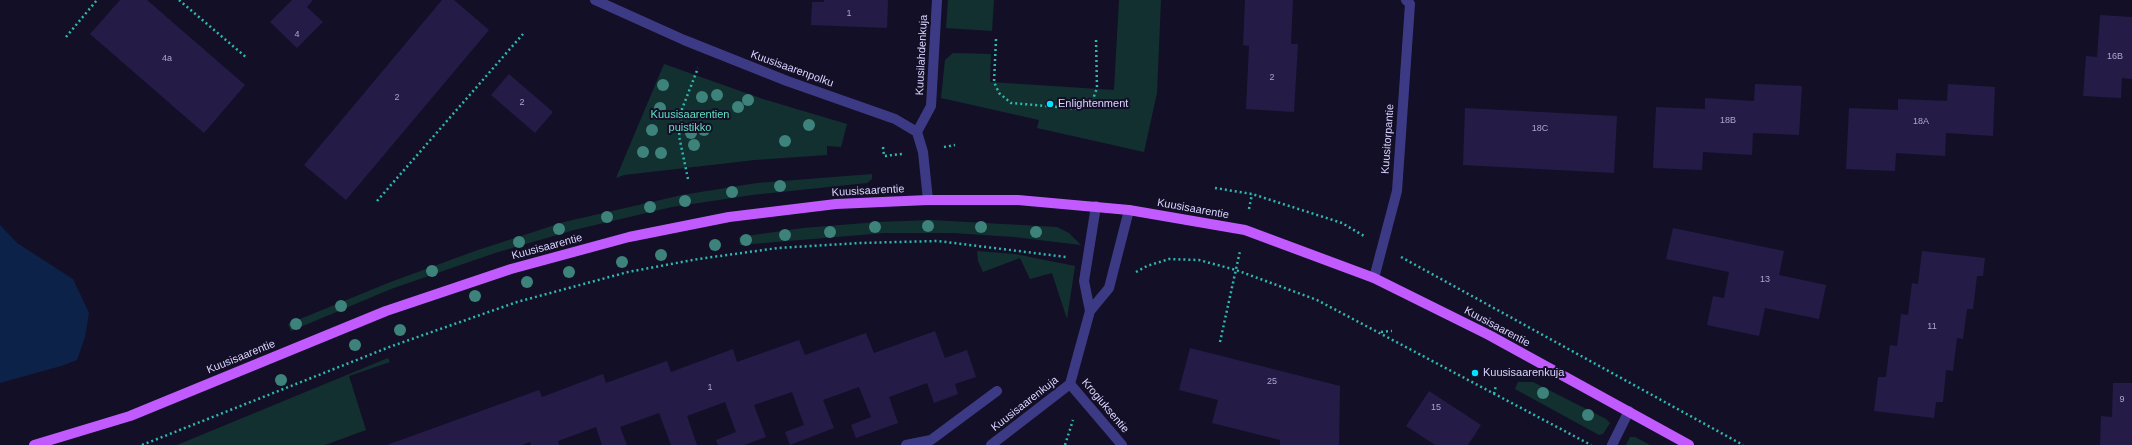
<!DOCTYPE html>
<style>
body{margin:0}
canvas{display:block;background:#130f26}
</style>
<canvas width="2132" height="445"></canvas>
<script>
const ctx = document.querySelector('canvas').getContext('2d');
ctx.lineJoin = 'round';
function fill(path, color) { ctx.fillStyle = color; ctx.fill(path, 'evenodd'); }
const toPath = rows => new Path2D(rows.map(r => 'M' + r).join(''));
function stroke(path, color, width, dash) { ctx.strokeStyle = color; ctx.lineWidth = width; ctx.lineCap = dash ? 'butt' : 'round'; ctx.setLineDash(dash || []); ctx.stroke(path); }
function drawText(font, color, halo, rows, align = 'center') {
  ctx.font = font + ' Arial,sans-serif'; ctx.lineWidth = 4; ctx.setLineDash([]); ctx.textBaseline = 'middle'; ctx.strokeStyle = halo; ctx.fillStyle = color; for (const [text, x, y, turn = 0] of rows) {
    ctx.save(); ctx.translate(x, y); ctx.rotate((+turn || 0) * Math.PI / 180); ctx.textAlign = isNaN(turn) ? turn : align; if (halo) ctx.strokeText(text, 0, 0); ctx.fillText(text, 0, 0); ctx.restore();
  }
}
const green = toPath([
 [948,0,994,0,992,31,946,28],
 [1119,0,1161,0,1157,93,1144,152,1037,128,1039,120,941,98,945,60,953,53,991,54,990,82,1114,90],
 [664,64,763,99,847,124,841,147,827,146,827,155,755,160,624,175,616,178],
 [872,174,872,179,867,183,752,195,672,207,574,230,495,253,391,289,291,331,288,324,388,283,475,251,564,222,682,195,757,183],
 [931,220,1057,227,1069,233,1081,245,1014,237,953,233,884,233,740,245,739,237,803,228,877,222],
 [977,251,1015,254,1075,266,1067,319,1052,273,1030,279,1020,258,983,272,978,261],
 [388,358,390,362,349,376,366,430,325,445,177,445],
 [1518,382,1533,382,1606,419,1610,423,1603,434,1599,435,1515,389],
 [1630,437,1635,437,1650,445,1626,445]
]);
const water = toPath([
 [0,225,17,243,73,279,89,313,85,337,77,360,61,366,0,383]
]);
const building = toPath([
 [120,0,147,0,245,85,204,133,90,34],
 [292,0,313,0,307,7,323,22,297,48,270,22],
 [442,0,454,0,489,30,346,200,304,165],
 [824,0,888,0,887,28,811,25,812,2,824,2],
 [1245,0,1293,0,1291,44,1298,44,1294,112,1246,109,1249,46,1243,45],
 [2100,15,2132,17,2132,79,2122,78,2121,98,2083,96,2086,56,2097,57],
 [509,74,553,112,535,133,491,95],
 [1755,84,1802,86,1799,135,1753,133,1752,155,1703,152,1702,170,1653,168,1656,107,1705,109,1705,98,1754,101],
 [1948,84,1995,87,1993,136,1946,133,1945,156,1896,153,1895,171,1846,169,1849,108,1898,110,1898,99,1947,101],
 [1465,108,1617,116,1614,173,1463,165],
 [1673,228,1784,251,1779,275,1826,285,1819,319,1765,308,1759,336,1707,325,1713,296,1724,298,1729,272,1666,259],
 [1922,251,1985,258,1983,276,1977,276,1973,309,1967,309,1963,339,1957,338,1953,371,1946,370,1943,402,1936,402,1934,418,1874,411,1878,377,1886,377,1890,345,1897,346,1901,314,1908,315,1912,283,1918,284],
 [935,331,945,358,967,350,976,377,955,384,958,394,934,403,927,383,889,397,898,423,856,438,851,425,871,417,859,387,823,400,834,428,790,445,785,432,804,425,792,392,754,405,766,437,744,445,718,445,716,440,736,432,725,402,687,416,697,445,671,445,659,413,620,427,627,445,602,445,596,427,558,441,559,445,531,445,530,442,522,445,387,445,539,390,542,397,603,374,606,383,667,361,671,372,733,349,737,362,799,340,805,355,866,333,874,353],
 [1190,348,1340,386,1339,445,1280,445,1280,440,1212,423,1218,400,1179,390],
 [2113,383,2132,383,2132,445,2100,445,2101,416,2112,417],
 [1429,391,1481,425,1468,445,1435,445,1406,426]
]);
const path = toPath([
 [179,0,247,58],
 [66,37,97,0],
 [996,39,994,82,999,93,1011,103,1082,109,1092,102,1097,88,1096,38],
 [883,147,884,156,902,154],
 [944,147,955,145],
 [688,179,679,136,682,109,698,68],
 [1215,188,1252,194,1342,223,1364,236],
 [377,201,523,34],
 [1249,209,1252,194],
 [1401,257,1743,445],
 [1136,272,1147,266,1169,259,1199,260,1236,270,1317,300,1591,445],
 [1381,332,1392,331],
 [1220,342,1240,251],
 [1494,394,1496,385],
 [142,445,392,346,517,302,628,272,698,259,778,248,860,243,938,241,1066,257],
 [1065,445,1073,420]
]);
const minor = toPath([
 [595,0,684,40,787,81,895,119,917,132,923,152,928,200],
 [917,132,931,106,937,0],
 [1374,278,1397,191,1410,4,1406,0],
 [1090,311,1084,281,1096,206],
 [1070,384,1122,445],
 [906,445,931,440,997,391],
 [991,445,1070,384,1090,311,1109,288,1129,210],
 [1612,445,1629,411]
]);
const major = toPath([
 [34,445,130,416,386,311,511,269,629,237,729,217,836,204,928,200,1018,200,1129,210,1245,230,1374,278,1489,335,1689,445]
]);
const trees = [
 [663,85],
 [717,95],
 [702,97],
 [748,100],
 [738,107],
 [660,108],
 [809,125],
 [652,130],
 [704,130],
 [691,133],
 [785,141],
 [694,145],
 [643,152],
 [661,153],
 [780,186],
 [732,192],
 [685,201],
 [650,207],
 [607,217],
 [928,226],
 [875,227],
 [981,227],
 [559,229],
 [830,232],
 [1036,232],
 [785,235],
 [746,240],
 [519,242],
 [715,245],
 [661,255],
 [622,262],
 [432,271],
 [569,272],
 [527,282],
 [475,296],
 [341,306],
 [296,324],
 [400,330],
 [355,345],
 [281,380],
 [1543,393],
 [1588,415]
];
const markers = [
 [1050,104,4,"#00e5ff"],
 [1475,373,4,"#00e5ff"]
];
const numberNames = [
 ["1",849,14],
 ["4",297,35],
 ["16B",2115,57],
 ["4a",167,59],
 ["2",1272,78],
 ["2",397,98],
 ["2",522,103],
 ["18B",1728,121],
 ["18A",1921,122],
 ["18C",1540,129],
 ["13",1765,280],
 ["11",1932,327],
 ["25",1272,382],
 ["1",710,388],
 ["9",2122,400],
 ["15",1436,408]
];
const streetNames = [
 ["Kuusilahdenkuja",922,55,-87],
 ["Kuusisaarenpolku",792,69,20],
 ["Kuusitorpantie",1388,139,-86],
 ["Kuusisaarentie",868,191,-3],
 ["Kuusisaarentie",1193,209,10],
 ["Kuusisaarentie",547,247,-15],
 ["Kuusisaarentie",1497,327,28],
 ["Kuusisaarentie",241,357,-22],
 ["Kuusisaarenkuja",1025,404,-38],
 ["Krogiuksentie",1105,406,50]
];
const poiNames = [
 ["Enlightenment",1058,104],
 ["Kuusisaarenkuja",1483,373]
];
const parkNames = [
 ["Kuusisaarentien",690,115],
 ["puistikko",690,128]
];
fill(green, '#12302f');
fill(water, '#0c2248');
fill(building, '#241b47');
stroke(path, '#2fb8b0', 2.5, [2, 3]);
stroke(minor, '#3d3a85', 10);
stroke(major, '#c25bff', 10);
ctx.fillStyle = '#3d827b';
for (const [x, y] of trees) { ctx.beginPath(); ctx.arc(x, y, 6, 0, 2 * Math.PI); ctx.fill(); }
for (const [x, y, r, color] of markers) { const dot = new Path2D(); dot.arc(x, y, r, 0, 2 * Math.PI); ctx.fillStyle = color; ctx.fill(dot); stroke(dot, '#130f26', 1.5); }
drawText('9px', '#aca6d1', null, numberNames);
drawText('11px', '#d9d4ff', '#130f26', streetNames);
drawText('11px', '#d9d4ff', '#130f26', poiNames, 'left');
drawText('11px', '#5fe0c0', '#130f26', parkNames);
</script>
